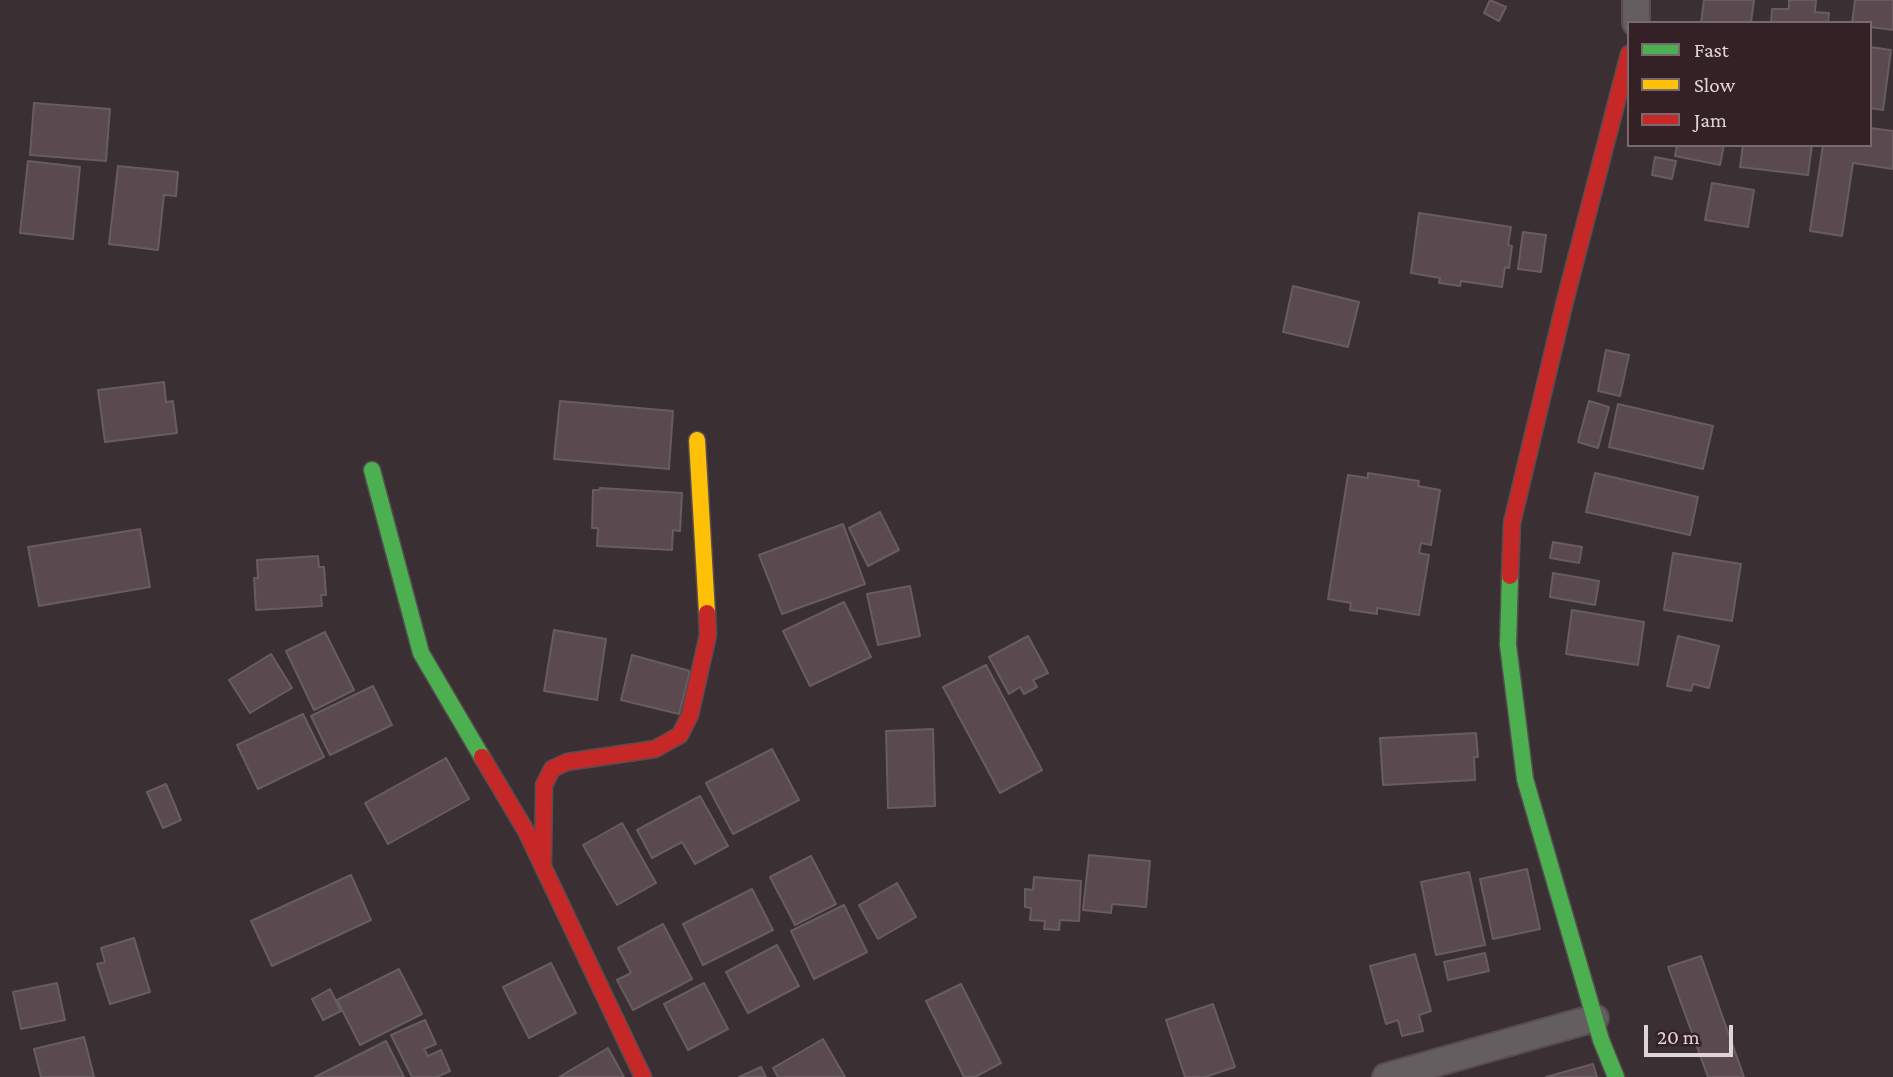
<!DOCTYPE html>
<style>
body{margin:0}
#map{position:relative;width:1893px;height:1077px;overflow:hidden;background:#3a2f32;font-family:"Crimson Pro",serif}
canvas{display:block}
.legend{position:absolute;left:1627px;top:21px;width:245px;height:126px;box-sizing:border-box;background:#332126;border:2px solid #78696d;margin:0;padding:9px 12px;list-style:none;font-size:21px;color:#e0d4d7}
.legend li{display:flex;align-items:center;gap:14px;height:35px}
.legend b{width:35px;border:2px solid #78696d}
.scale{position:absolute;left:1644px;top:1025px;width:89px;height:32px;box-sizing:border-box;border:4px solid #e0d4d7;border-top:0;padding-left:9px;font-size:21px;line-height:24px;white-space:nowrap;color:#e0d4d7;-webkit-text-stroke:5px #332126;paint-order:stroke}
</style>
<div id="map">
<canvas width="1893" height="1077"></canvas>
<ul class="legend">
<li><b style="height:9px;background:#4caf50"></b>Fast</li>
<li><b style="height:9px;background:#ffc107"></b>Slow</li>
<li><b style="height:9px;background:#c62828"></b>Jam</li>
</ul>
<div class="scale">20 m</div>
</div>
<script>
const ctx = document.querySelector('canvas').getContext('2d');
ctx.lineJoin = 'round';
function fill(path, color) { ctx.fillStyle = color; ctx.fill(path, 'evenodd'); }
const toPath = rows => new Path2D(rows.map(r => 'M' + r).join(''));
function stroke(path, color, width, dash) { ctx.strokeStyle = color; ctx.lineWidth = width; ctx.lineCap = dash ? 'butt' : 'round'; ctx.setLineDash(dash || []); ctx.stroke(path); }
const building = toPath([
 [1490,0,1506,7,1499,21,1484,13,1490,0],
 [1704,0,1754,0,1751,23,1701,23,1704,0],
 [1789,0,1816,0,1815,12,1829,13,1828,23,1771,23,1772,9,1789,9,1789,0],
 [1855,0,1893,0,1893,30,1870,27,1870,23,1852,23,1855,0],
 [1870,47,1891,50,1883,110,1870,108,1870,47],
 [34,103,110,109,106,161,30,155,34,103],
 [1870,128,1893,131,1893,169,1853,163,1842,236,1810,231,1823,145,1870,145,1870,128],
 [1677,145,1724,145,1720,165,1675,156,1677,145],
 [1743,145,1812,145,1808,175,1740,167,1743,145],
 [1655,157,1676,161,1672,179,1652,175,1655,157],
 [28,161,80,167,73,239,20,233,28,161],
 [118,166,178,172,176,196,164,195,158,250,109,244,118,166],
 [1712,183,1754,190,1748,227,1705,220,1712,183],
 [1419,213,1511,227,1508,245,1512,246,1509,268,1505,267,1502,287,1461,281,1460,286,1439,283,1440,278,1411,273,1419,213],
 [1523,232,1546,235,1541,272,1518,269,1523,232],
 [1293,286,1359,302,1348,347,1283,332,1293,286],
 [1606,350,1629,355,1620,396,1598,391,1606,350],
 [164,382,166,402,173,401,177,433,105,442,98,390,164,382],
 [560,401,673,411,669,469,554,459,560,401],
 [1589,401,1609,407,1598,448,1578,442,1589,401],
 [1618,404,1713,426,1703,469,1609,447,1618,404],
 [1368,473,1419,481,1418,486,1440,490,1431,545,1421,543,1419,553,1429,555,1419,615,1377,608,1377,614,1350,610,1351,603,1328,599,1348,475,1368,478,1368,473],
 [1595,473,1698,497,1690,535,1586,512,1595,473],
 [600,488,682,493,680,531,673,530,672,550,597,546,598,528,592,528,593,490,600,490,600,488],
 [880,512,899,550,868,566,849,528,880,512],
 [843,524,865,584,782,614,759,555,843,524],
 [140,529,150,587,39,606,28,547,140,529],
 [1553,542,1582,547,1579,563,1550,558,1553,542],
 [1673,553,1741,564,1732,621,1664,610,1673,553],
 [318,556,319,567,324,567,326,595,321,595,322,606,256,610,254,578,258,578,257,560,318,556],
 [1553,573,1599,581,1595,605,1550,597,1553,573],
 [910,586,920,636,878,645,867,594,910,586],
 [844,602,871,657,810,686,783,631,844,602],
 [1572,610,1644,622,1638,665,1566,654,1572,610],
 [554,630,606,639,597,700,544,691,554,630],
 [325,632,354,690,314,710,286,651,325,632],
 [1028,636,1048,673,1033,680,1037,687,1024,694,1020,687,1009,694,989,657,1028,636],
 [1678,636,1719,646,1709,688,1693,684,1691,691,1667,686,1678,636],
 [271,654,292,688,250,713,229,680,271,654],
 [632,655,690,671,679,714,621,700,632,655],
 [986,665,1042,770,1000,793,943,687,986,665],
 [373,686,392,725,330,755,311,716,373,686],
 [303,714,324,757,258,789,237,745,303,714],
 [933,729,935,806,888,808,886,731,933,729],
 [1476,733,1478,757,1474,757,1475,780,1383,785,1380,738,1476,733],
 [772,749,799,800,733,834,706,783,772,749],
 [446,758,469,799,388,844,365,803,446,758],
 [166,784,181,820,163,828,147,792,166,784],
 [700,796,728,846,695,864,682,842,652,858,637,830,700,796],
 [622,823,656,883,617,905,583,845,622,823],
 [1089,855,1150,861,1146,907,1112,904,1111,913,1083,910,1089,855],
 [811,856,836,904,795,925,770,877,811,856],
 [1527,869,1540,929,1493,939,1480,879,1527,869],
 [1469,872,1485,945,1436,955,1421,882,1469,872],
 [351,875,371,920,272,966,251,921,351,875],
 [1034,877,1081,881,1079,921,1060,920,1059,930,1044,929,1045,921,1030,920,1031,908,1025,907,1025,889,1033,890,1034,877],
 [897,883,916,917,878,939,859,905,897,883],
 [752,889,773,930,703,965,683,924,752,889],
 [844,905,867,952,814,979,791,931,844,905],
 [663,924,692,979,633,1010,617,980,631,973,618,948,663,924],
 [134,938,150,992,110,1004,97,964,105,962,101,948,134,938],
 [777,945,799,986,748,1013,726,972,777,945],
 [1485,953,1489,971,1448,980,1444,962,1485,953],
 [1415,954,1431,1011,1419,1015,1423,1031,1402,1036,1398,1020,1386,1024,1370,966,1415,954],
 [1701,956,1744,1077,1708,1077,1668,967,1701,956],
 [551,963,576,1013,529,1038,503,987,551,963],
 [399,969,422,1014,360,1045,337,1000,399,969],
 [57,983,65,1020,21,1029,13,992,57,983],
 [704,983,728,1029,688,1050,664,1004,704,983],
 [961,984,1001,1063,975,1077,964,1077,926,1001,961,984],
 [330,989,341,1011,323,1020,312,999,330,989],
 [1213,1004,1235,1067,1205,1077,1185,1077,1166,1020,1213,1004],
 [425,1020,436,1044,424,1049,428,1056,441,1050,450,1071,437,1077,412,1077,391,1035,425,1020],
 [84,1037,94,1077,41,1077,34,1049,84,1037],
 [823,1039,845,1077,778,1077,773,1068,823,1039],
 [386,1041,404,1077,315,1077,386,1041],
 [608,1048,624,1077,559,1077,608,1048],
 [1593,1064,1597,1077,1546,1077,1593,1064],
 [761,1067,766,1077,739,1077,761,1067]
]);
const street = toPath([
 [1636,23,1636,0],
 [1386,1077,1595,1018]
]);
const fast = toPath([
 [372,470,421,653,482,757],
 [1510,576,1508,645,1525,779,1601,1040,1616,1077]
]);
const slow = toPath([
 [697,440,707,613]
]);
const jam = toPath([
 [1510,576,1512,523,1565,301,1629,54],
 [482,757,526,831,643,1077],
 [543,862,544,785,552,769,567,762,655,749,680,735,690,715,708,635,707,613]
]);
fill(building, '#5a4a4f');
stroke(building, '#675d60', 2);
stroke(street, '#564d50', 30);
stroke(fast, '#564d50', 19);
stroke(slow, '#564d50', 19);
stroke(jam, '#564d50', 19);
stroke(street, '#655e60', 26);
stroke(fast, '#4caf50', 16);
stroke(slow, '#ffc107', 16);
stroke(jam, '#c62828', 16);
</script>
